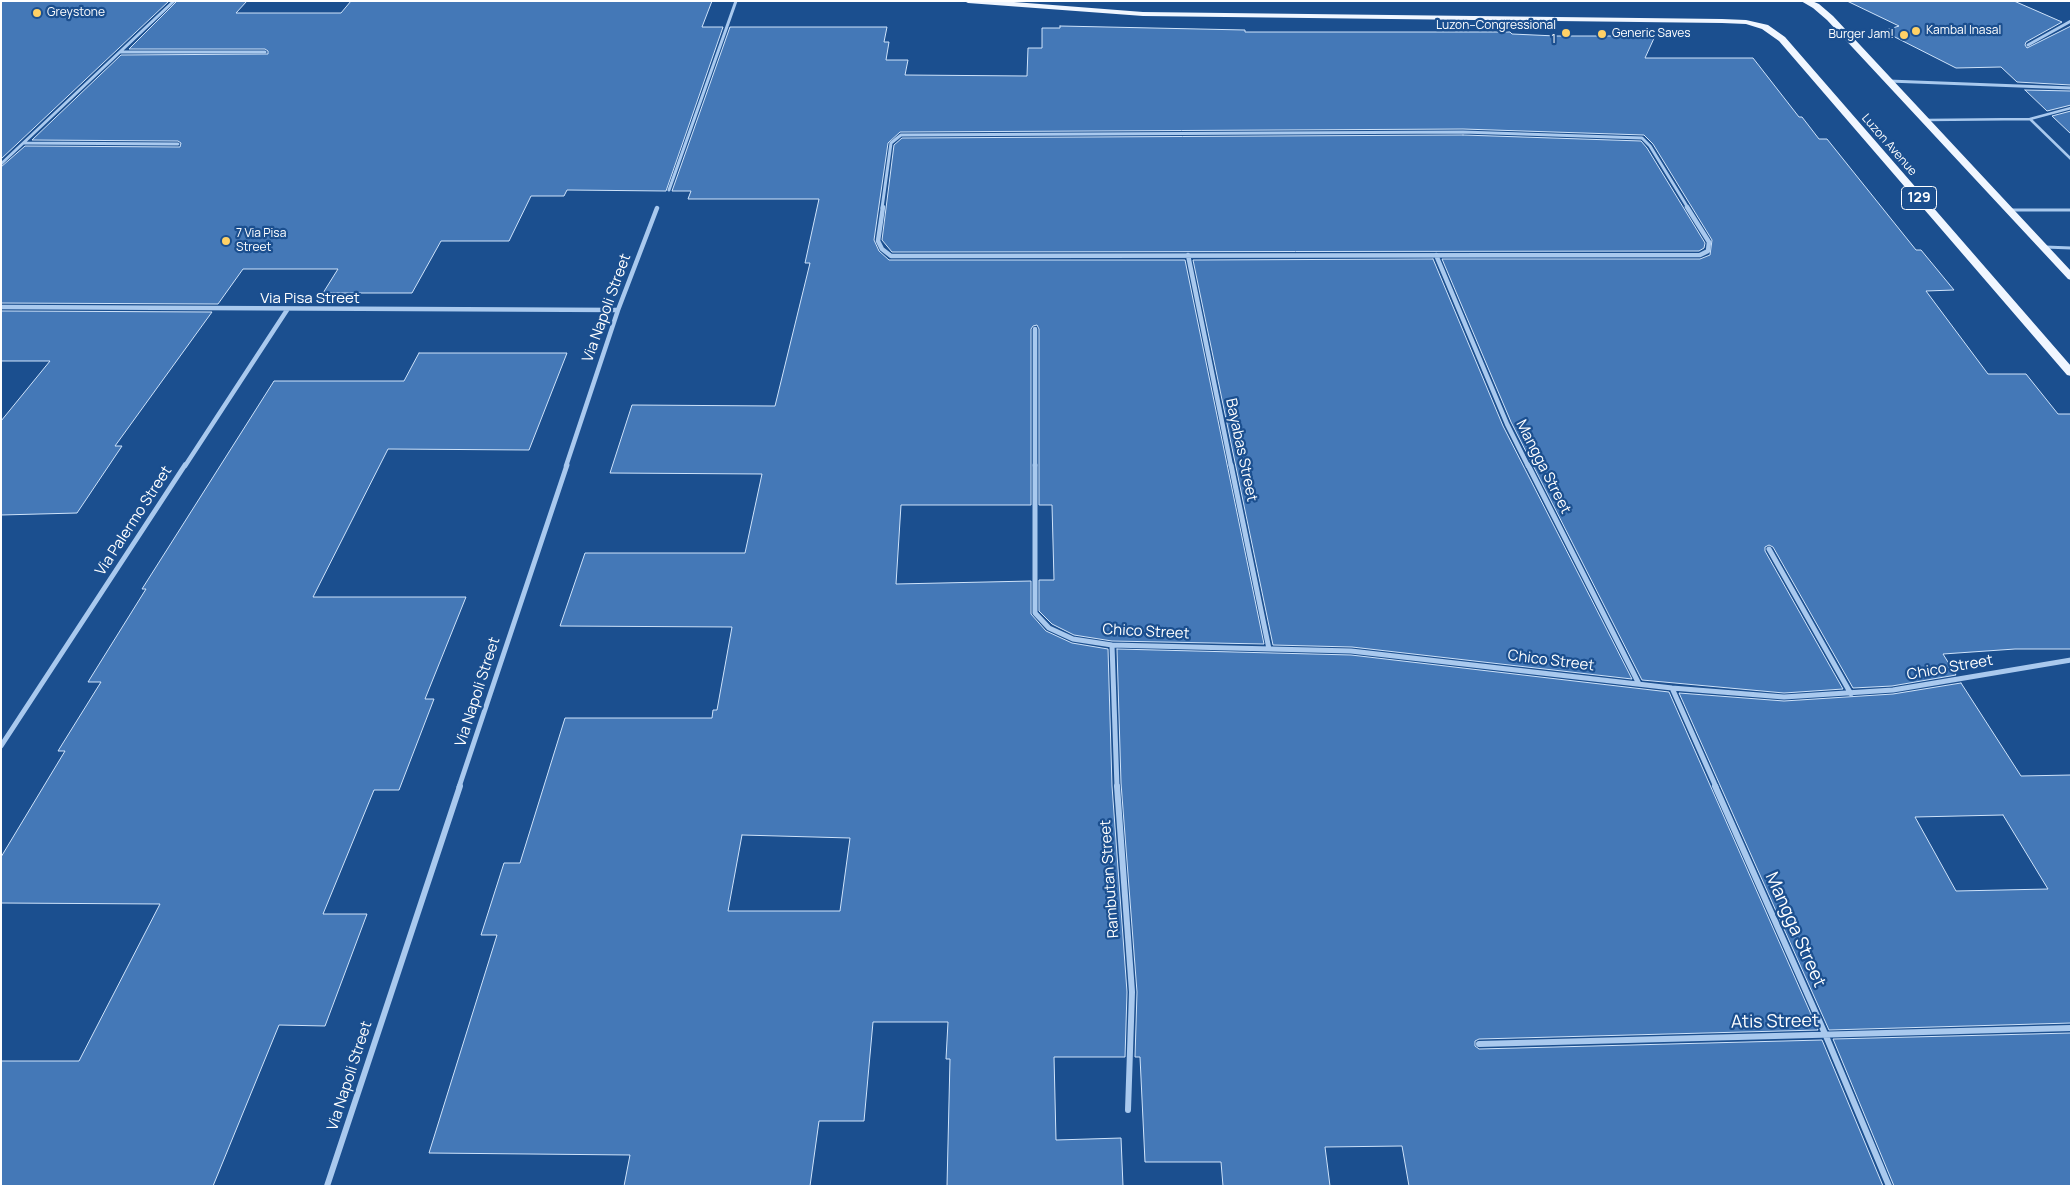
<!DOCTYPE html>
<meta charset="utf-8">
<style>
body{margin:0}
#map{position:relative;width:2072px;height:1187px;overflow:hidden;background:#1b4f8f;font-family:Manrope,sans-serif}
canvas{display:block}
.frame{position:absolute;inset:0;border:2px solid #fff;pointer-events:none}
</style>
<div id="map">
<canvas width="2072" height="1187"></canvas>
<div class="frame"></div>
</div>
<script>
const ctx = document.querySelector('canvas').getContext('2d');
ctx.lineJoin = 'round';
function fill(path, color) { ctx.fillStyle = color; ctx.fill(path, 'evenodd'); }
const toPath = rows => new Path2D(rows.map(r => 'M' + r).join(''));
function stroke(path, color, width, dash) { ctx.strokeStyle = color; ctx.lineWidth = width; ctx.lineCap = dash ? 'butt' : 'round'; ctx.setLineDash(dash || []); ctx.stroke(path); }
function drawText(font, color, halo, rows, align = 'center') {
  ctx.font = font + ' Manrope,sans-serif'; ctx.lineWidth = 4.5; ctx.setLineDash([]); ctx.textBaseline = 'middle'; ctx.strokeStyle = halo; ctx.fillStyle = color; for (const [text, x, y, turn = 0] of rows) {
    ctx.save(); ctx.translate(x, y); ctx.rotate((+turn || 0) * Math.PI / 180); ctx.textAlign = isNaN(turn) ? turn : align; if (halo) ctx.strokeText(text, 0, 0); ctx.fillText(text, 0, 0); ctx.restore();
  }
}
const building = toPath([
 [1,1,169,1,1,159,1,1],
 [177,1,247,1,236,13,341,13,351,1,712,1,702,27,723,27,666,191,567,190,564,196,531,196,509,241,441,241,412,293,323,293,338,269,243,269,218,304,1,303,1,167,25,146,180,147,181,143,178,141,32,140,121,55,268,54,268,51,265,49,129,49,177,1],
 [1847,1,2014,1,2062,22,2026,42,2025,45,2027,48,2071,26,2071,85,2017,82,2001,67,1956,68,1883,31,1899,26,1847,1],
 [1060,26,1245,30,1245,32,1510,32,1512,34,1556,36,1655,36,1645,58,1753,58,1799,117,1802,117,1819,139,1827,139,1916,250,1921,250,1954,290,1926,291,1988,374,2026,374,2058,414,2071,414,2071,649,2015,649,1943,654,1956,675,1892,686,1853,688,1773,547,1769,545,1765,547,1765,551,1843,689,1784,693,1642,680,1511,422,1442,259,1700,259,1710,255,1712,240,1653,144,1644,135,1463,129,900,132,888,143,874,240,879,251,889,260,1185,260,1264,644,1112,641,1074,635,1052,624,1039,611,1039,580,1054,580,1052,505,1039,505,1039,329,1037,325,1033,326,1031,329,1031,505,901,505,896,584,1031,581,1031,614,1046,631,1072,643,1108,649,1112,786,1127,992,1125,1057,1054,1057,1056,1140,1121,1138,1123,1186,947,1186,950,1059,946,1059,948,1022,873,1022,864,1121,819,1121,810,1186,624,1186,630,1155,429,1153,497,935,481,935,504,863,520,863,565,718,712,718,713,710,717,710,732,627,560,626,585,553,745,553,762,474,610,473,632,405,775,406,810,263,805,263,819,199,688,199,691,191,672,191,730,27,887,27,884,42,889,42,886,60,908,60,905,75,1027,76,1028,48,1042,48,1042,28,1060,28,1060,26],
 [742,835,850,838,840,911,728,911,742,835],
 [2025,90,2071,91,2071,105,2047,111,2025,90],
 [2071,111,2071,134,2052,116,2071,111],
 [1463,135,1641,141,1647,148,1705,243,1704,248,1699,251,892,252,882,240,894,145,902,138,1463,135],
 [1433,259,1503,426,1632,679,1352,647,1273,645,1193,260,1433,259],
 [1,311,212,312,115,446,122,446,77,513,1,515,1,421,50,361,1,361,1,311],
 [419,353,567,353,529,450,388,449,313,597,466,597,425,699,434,699,399,790,374,790,323,914,367,914,325,1026,279,1025,213,1186,1,1186,1,1061,79,1061,160,904,1,903,1,857,65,751,58,751,101,682,88,682,146,589,142,589,274,381,404,381,419,353],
 [1117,649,1351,655,1669,692,1818,1030,1479,1039,1475,1041,1475,1046,1479,1049,1822,1040,1883,1186,1409,1186,1402,1146,1325,1147,1330,1186,1223,1186,1221,1162,1145,1162,1140,1057,1135,1057,1137,992,1121,783,1117,649],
 [1961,683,2021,776,2071,775,2071,1023,1829,1030,1679,693,1784,701,1893,694,1961,683],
 [2003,815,2048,889,1956,891,1915,817,2003,815],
 [2071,1033,2071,1186,1894,1186,1833,1039,2071,1033]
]);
const laneFar1 = toPath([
 [2030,119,2071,108],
 [1926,120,2030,119,2071,159]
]);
const lane = toPath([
 [2011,210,2071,210],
 [2045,247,2071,248]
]);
const streetFar3 = toPath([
 [2028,45,2071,21],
 [121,52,265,52],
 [1889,81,2071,88],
 [24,143,178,144],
 [1,164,174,1],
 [669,190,736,1],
 [882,208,891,143,901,135,1463,132,1642,138,1650,146,1688,208]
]);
const streetFar2 = toPath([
 [883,207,878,241,882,249,891,256,1700,255,1708,251,1709,242,1687,207],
 [1188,255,1231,466],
 [1436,255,1507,424,1528,466],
 [1,307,618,310],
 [1035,329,1035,466],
 [185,466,287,310],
 [566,466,618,310,657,208]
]);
const streetFar1 = toPath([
 [1035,465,1035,613,1049,628,1073,639,1112,645,1351,651,1672,688,1784,697,1893,690,2071,660],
 [1231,465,1269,649],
 [1528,465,1639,684],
 [1769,549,1851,694],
 [1112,645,1117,787],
 [1672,688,1716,787],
 [1,746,185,465],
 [459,787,567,465]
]);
const street = toPath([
 [1117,786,1132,992,1128,1110],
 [1715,786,1826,1036,1889,1186],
 [1479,1044,2071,1028],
 [327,1186,460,786]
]);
const primary = toPath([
 [964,1,1001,1,1143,12,1722,19,1746,20,1768,25,1785,37,2071,366,2071,376,2067,375,1779,41,1762,29,1746,24,1722,23,1143,16,968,3,964,1],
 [1801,1,1812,1,1819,4,1833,16,2071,271,2071,280,2068,279,1827,20,1813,8,1801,1]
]);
const markers = [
 [37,13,5,"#ffd166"],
 [1916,31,5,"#ffd166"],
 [1566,33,5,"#ffd166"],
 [1602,34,5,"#ffd166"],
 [1904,35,5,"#ffd166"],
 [226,241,5,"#ffd166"]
];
const farPoinames = [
 ["Greystone",47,13],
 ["Luzon–Congressional",1556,26,"right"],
 ["1",1556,40,"right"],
 ["Kambal Inasal",1926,31],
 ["Generic Saves",1612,34],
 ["Burger Jam!",1894,35,"right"],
 ["7 Via Pisa",236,234],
 ["Street",236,248]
];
const farStreetnames = [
 ["Luzon Avenue",1889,145,49]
];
const shields = [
 [1919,198,35]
];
const shieldNames = [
 ["129",1919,198]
];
const streetNames = [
 ["Via Pisa Street",310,299],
 ["Via Napoli Street",607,308,-70],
 ["Bayabas Street",1241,450,78],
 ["Mangga Street",1543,467,63],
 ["Via Palermo Street",134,521,-57],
 ["Chico Street",1146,632,3],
 ["Chico Street",1551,661,7],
 ["Chico Street",1950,668,-10],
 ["Via Napoli Street",478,692,-72],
 ["Rambutan Street",1110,879,-94],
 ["Via Napoli Street",350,1076,-72]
];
const nearStreetnames = [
 ["Mangga Street",1795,930,66],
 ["Atis Street",1775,1022,-1]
];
fill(building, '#4478b7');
stroke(building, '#cfe3fa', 1);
stroke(laneFar1, '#a9c9ee', 2.5);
stroke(lane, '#a9c9ee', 3);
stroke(streetFar3, '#a9c9ee', 3);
stroke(streetFar2, '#a9c9ee', 4.5);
stroke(streetFar1, '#a9c9ee', 5);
stroke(street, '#a9c9ee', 6);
fill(primary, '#f0f6ff');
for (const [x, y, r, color] of markers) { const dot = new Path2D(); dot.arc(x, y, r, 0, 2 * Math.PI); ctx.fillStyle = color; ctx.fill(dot); stroke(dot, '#1b4f8f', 2); }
drawText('12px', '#fff', '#1b4f8f', farPoinames, 'left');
drawText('12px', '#fff', '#1b4f8f', farStreetnames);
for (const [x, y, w] of shields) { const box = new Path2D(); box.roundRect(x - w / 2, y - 11.5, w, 23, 4); ctx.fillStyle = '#1b4f8f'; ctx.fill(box); stroke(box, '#fff', 1); }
drawText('bold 14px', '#fff', null, shieldNames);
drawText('15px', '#fff', '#1b4f8f', streetNames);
drawText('18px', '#fff', '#1b4f8f', nearStreetnames);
</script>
